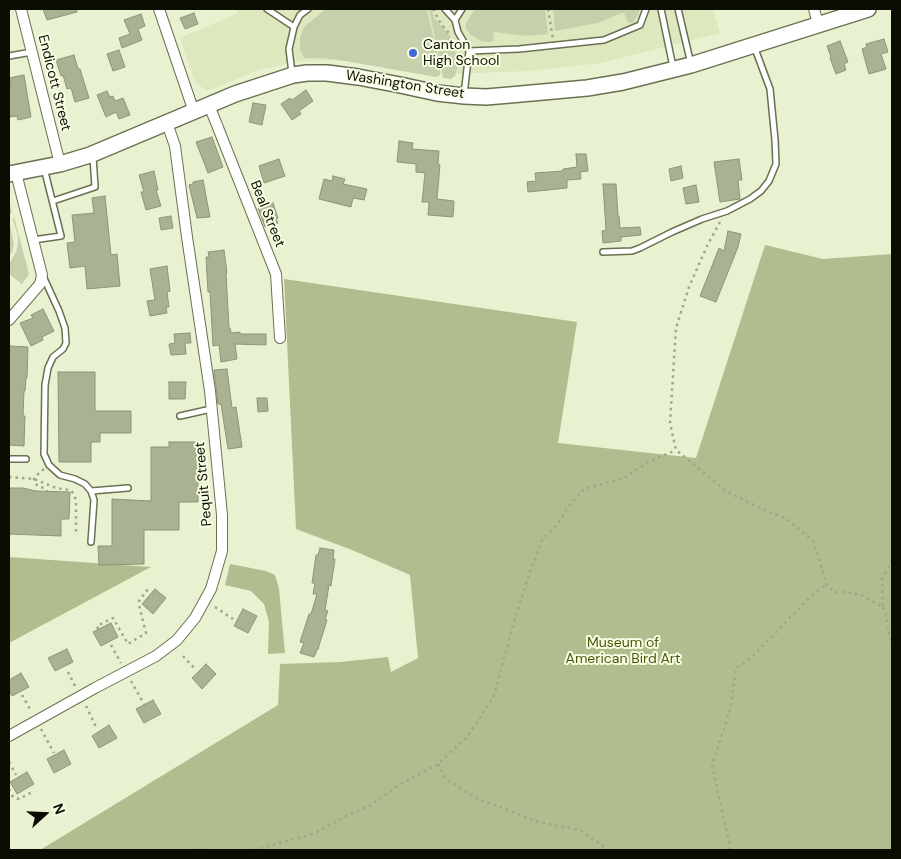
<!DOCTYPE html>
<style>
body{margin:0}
#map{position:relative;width:901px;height:859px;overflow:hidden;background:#e9f2d0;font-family:"DM Sans",sans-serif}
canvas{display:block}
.frame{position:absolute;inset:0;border:10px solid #0b0d03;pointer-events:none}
.north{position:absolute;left:20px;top:789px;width:50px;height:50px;-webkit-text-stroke:4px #f7fee3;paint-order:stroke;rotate:70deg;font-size:14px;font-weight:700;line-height:20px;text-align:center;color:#0b0d03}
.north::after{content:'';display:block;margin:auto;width:18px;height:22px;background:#0b0d03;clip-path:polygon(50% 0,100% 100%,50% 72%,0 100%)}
</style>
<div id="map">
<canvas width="901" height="859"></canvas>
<div class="frame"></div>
<div class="north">N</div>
</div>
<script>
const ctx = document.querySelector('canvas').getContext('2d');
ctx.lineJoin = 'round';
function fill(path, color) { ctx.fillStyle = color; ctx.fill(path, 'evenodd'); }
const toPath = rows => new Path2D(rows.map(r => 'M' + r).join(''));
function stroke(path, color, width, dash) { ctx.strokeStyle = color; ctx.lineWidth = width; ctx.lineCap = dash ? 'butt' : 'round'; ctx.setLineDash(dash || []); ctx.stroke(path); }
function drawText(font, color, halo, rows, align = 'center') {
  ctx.font = font + ' "DM Sans",sans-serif'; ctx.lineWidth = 4; ctx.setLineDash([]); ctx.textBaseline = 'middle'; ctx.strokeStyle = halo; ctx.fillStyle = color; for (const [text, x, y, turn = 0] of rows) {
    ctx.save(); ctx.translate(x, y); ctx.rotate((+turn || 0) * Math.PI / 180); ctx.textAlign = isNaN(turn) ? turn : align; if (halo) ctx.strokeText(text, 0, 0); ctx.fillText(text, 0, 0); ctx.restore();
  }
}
const built = toPath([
 [237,9,713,9,720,33,601,63,530,71,449,74,402,71,365,62,336,60,300,61,259,70,207,91,195,82,180,38,238,13]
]);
const green = toPath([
 [326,9,427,9,440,66,440,75,436,77,345,61,322,58,304,58,300,49,300,38,304,27],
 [429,9,431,9,435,19,451,37,455,49,458,65,455,76,451,79,443,78],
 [475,9,545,9,548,34,526,36,494,32,493,41,490,42,481,41,471,35,466,29,466,23],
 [553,9,640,9,638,15,633,23,631,23,628,22,624,13,621,13,598,23,555,31],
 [9,201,12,212,9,216,9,220,14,244,12,252,9,257],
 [14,217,29,274,22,284,9,274,9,264,16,252,18,244,18,236,13,220]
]);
const forest = toPath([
 [765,245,823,259,892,254,892,850,40,850,278,705,280,664,340,662,388,657,391,672,418,658,410,575,352,550,296,529,284,279,577,322,558,443,696,458],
 [9,557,151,567,9,643],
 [230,564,266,571,275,575,279,589,285,653,268,654,269,622,264,604,251,591,225,585]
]);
const building = toPath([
 [43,9,77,9,77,12,47,20,43,9],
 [194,13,198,24,185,29,180,18,194,13],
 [141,14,145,26,138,29,142,40,122,48,119,38,130,34,124,20,141,14],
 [884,39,888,52,881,54,886,69,869,74,862,49,867,47,866,44,884,39],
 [840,41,848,62,844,64,846,70,836,74,830,58,831,57,827,46,840,41],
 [119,50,125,67,113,71,107,54,119,50],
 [74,55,78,69,80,69,89,98,75,102,71,88,67,89,63,75,61,76,56,60,74,55],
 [24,75,31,117,18,120,17,116,10,117,9,108,9,87,11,87,9,78,24,75],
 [306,90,313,101,299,111,301,114,292,120,281,104,290,98,292,100,306,90],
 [107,91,110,97,113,96,115,101,123,98,130,115,119,119,116,112,106,117,97,95,107,91],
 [253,103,266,105,262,125,249,122,253,103],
 [212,137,223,167,208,173,196,142,212,137],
 [399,141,413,143,412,149,439,151,438,164,440,165,437,199,454,201,453,217,428,215,429,202,422,202,425,173,416,172,416,164,397,162,399,141],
 [576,154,586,154,588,171,580,172,581,179,567,180,567,188,528,192,527,182,536,181,535,173,563,171,563,169,577,167,576,154],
 [279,159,285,176,264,183,259,166,279,159],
 [739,159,742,180,738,180,740,199,720,202,714,162,739,159],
 [681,166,683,178,671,181,669,169,681,166],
 [154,171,158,190,156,190,161,206,146,210,141,192,144,192,139,175,154,171],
 [333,176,345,179,343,184,367,189,364,200,353,198,351,207,319,199,324,179,332,181,333,176],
 [203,180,210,217,197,218,189,185,193,184,193,182,203,180],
 [603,184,616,184,618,216,619,216,620,228,640,227,641,235,621,237,621,241,603,243,602,231,606,230,603,184],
 [696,185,699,202,686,204,683,188,696,185],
 [105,196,111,255,117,254,120,286,87,289,85,266,70,268,67,243,75,242,72,215,94,213,92,198,105,196],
 [273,203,278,218,276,219,278,223,265,227,258,208,273,203],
 [171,216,173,228,161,230,159,218,171,216],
 [728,231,741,234,738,247,716,302,700,296,719,248,724,251,728,231],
 [224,250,227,273,226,273,229,328,230,328,231,333,240,332,240,334,266,334,266,345,235,344,237,359,221,362,219,345,213,346,210,292,208,292,206,257,209,257,208,252,224,250],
 [167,266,170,291,167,292,169,307,166,307,167,313,150,316,147,301,155,300,150,269,167,266],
 [43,309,54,331,42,337,43,340,31,346,20,323,33,318,31,315,43,309],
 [190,333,191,343,185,343,186,354,171,355,169,344,175,343,174,334,190,333],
 [9,346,28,347,27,378,26,378,25,391,24,391,23,416,25,416,24,446,9,445,9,346],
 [227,369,232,408,236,407,242,447,228,449,221,404,218,404,214,370,227,369],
 [58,372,95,372,95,411,131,411,131,433,100,433,100,442,91,442,91,462,59,462,58,372],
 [169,382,186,382,185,399,169,399,169,382],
 [257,398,267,398,268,411,258,412,257,398],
 [169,442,196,442,196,454,198,454,198,502,179,502,179,530,144,530,144,564,99,565,98,546,112,546,112,499,151,501,151,447,169,447,169,442],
 [9,488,23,488,36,491,70,492,69,519,61,519,61,536,9,534,9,488],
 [320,548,334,550,333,559,335,559,331,586,329,585,325,610,328,611,325,619,327,620,318,649,318,648,314,657,300,653,304,643,300,642,309,614,311,614,317,594,313,594,315,583,312,583,316,555,318,555,320,548],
 [155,589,166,598,153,614,142,604,155,589],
 [243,609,257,616,248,633,234,626,243,609],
 [111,623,118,637,101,646,93,632,111,623],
 [67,649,73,662,55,671,48,658,67,649],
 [206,664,216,674,202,689,192,678,206,664],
 [21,673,29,687,12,696,9,690,9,680,21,673],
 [153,700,161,714,144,723,136,709,153,700],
 [109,725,117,738,99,748,92,736,109,725],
 [64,750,71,764,54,773,47,759,64,750],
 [27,772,34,784,17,794,10,782,27,772]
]);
const path = toPath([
 [433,9,441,24,449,33],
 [548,9,553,39],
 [720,222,707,246,689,287,676,328,670,423,676,450,726,491,760,508,787,519,813,541,819,558,826,584,834,592,845,592,861,595,883,607,882,579,892,561],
 [44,469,38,474,34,479,35,481,36,484,39,487,45,488,47,491],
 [9,477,34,479,56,488,70,490,74,494,76,501,76,532],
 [215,607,233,619],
 [883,607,886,614,889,635,892,645],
 [98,629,97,626,113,618,128,644,146,633,139,605,139,601,148,589],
 [111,645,121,663],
 [183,656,195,669],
 [68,672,76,688],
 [131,681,144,704],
 [22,695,31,711],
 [86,706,97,729],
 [41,729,54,753],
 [9,762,16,775],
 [438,764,446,779,474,797,538,822,580,830,609,850],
 [9,789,13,797,19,799,34,791],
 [187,850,198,849,209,850],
 [254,850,313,834,348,815,371,805,399,785,438,764,468,736,494,696,512,628,530,572,542,540,559,522,568,507,584,489,624,478,648,462,676,450],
 [729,850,730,847,712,765,730,710,736,668,752,657,807,600,826,584]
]);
const lane = toPath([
 [267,9,294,27,289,49,292,73],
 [445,9,455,20],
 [462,9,455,20,458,32,469,51,464,95],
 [661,9,673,67],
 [678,9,691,64],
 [294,27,300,15,308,9],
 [469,51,519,49,604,40,640,25,646,9],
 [9,56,32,52],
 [53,201,95,187,93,157],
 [33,240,61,236,44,168],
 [603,252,632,251,640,248,672,232,702,219,727,211,750,199,761,191,769,181,776,164,775,140,770,89,754,46],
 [43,276,59,311,65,328,66,343,63,349,53,357,48,368,45,385,44,454,49,465,60,475,75,479,85,484,91,491,94,500,91,542],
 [180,416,211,409],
 [9,459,26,459],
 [91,491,128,488]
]);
const street = toPath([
 [21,9,60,164],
 [159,9,194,112],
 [814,9,818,24],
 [209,105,276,274,280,338],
 [9,320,40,284,42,275,16,173],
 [9,736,95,688,156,656,177,640,195,618,211,589,222,551,222,515,210,391,187,237,175,146,167,123]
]);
const secondary = toPath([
 [9,174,60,164,90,155,235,94,293,75,307,73,327,73,358,77,400,85,437,93,464,96,486,97,510,95,587,88,623,82,691,65,868,9]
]);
const markers = [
 [413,53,5,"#3e68d9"]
];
const poiNames = [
 ["Canton",423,45],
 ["High School",423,61]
];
const streetNames = [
 ["Endicott Street",54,83,76],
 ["Washington Street",405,85,9],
 ["Beal Street",267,214,68],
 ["Pequit Street",204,484,-95]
];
const parkNames = [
 ["Museum of",623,643],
 ["American Bird Art",623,659]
];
fill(built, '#dde8be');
fill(green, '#c7d0ad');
fill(forest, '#b1bd8e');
fill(building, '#a9b291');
stroke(building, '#8d9576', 1);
stroke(lane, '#6a7153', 8);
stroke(street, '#6a7153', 12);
stroke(secondary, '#6a7153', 18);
stroke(path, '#9fa68c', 2.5, [2.5, 4]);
stroke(lane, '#fff', 5);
stroke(street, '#fff', 10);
stroke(secondary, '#fff', 15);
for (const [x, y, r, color] of markers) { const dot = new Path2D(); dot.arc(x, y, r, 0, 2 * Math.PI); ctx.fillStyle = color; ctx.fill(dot); stroke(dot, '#f7fee3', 2); }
drawText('14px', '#0b0d03', '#f7fee3', poiNames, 'left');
drawText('14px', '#0b0d03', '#f7fee3', streetNames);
drawText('14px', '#4a570b', '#f7fee3', parkNames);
</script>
